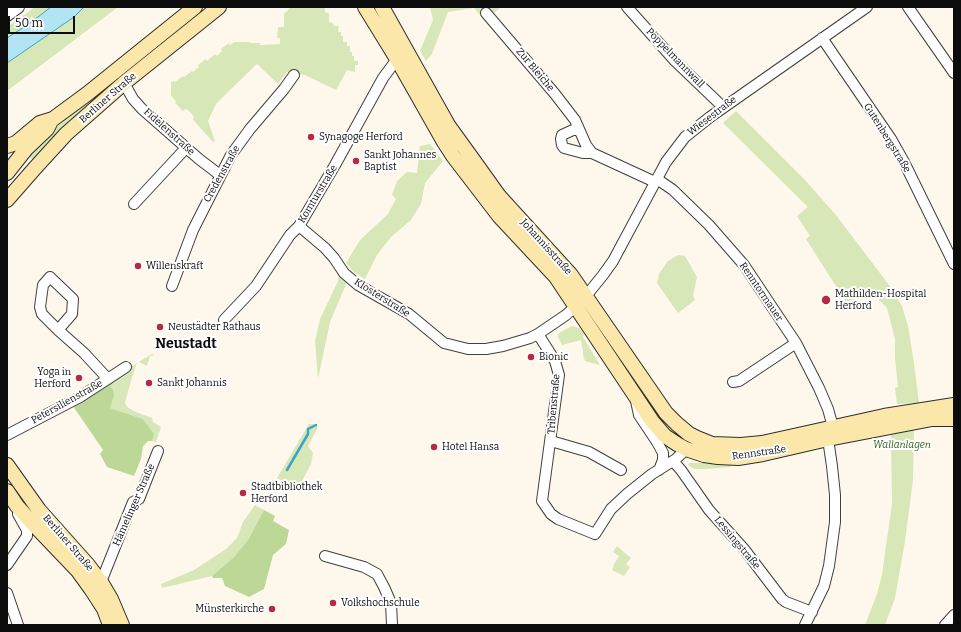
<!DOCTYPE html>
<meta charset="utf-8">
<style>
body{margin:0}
#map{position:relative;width:961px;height:632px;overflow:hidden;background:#fef8ec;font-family:Bitter,serif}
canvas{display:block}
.frame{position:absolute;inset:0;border:8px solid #0c0c0c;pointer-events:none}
.scale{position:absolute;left:8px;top:16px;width:67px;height:18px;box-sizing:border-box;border:2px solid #0c0c0c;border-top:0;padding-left:5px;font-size:12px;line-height:14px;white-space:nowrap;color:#0c0c0c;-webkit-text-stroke:3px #fff;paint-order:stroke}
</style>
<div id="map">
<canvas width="961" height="632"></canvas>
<div class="frame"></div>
<div class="scale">50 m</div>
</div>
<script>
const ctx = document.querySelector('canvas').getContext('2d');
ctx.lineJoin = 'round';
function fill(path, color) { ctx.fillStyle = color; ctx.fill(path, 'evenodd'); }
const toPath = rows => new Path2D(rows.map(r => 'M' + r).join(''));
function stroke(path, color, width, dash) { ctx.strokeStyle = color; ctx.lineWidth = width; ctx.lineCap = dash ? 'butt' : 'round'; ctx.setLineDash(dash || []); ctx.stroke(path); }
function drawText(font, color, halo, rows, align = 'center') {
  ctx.font = font + ' Bitter,serif'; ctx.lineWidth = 4; ctx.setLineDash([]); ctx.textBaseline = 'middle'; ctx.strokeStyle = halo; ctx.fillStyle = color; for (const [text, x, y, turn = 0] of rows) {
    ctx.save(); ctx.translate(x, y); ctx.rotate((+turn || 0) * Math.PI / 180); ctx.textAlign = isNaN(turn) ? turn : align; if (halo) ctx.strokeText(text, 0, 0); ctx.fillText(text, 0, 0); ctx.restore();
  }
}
const green = toPath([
 [35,7,118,7,7,91,7,27],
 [291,7,325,7,325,12,329,13,329,22,333,23,334,26,339,26,338,32,341,32,341,36,343,36,343,42,347,42,347,46,350,46,350,52,352,52,352,56,354,56,354,61,358,61,358,65,355,65,355,72,347,70,336,90,305,75,287,72,278,84,257,64,233,87,216,104,208,121,215,141,213,142,195,122,193,119,194,117,191,113,186,109,183,111,175,103,176,102,171,95,171,82,173,81,175,82,183,76,184,77,192,71,193,72,199,67,198,65,206,59,207,61,215,54,217,56,222,51,221,49,229,43,230,45,235,42,250,42,250,43,260,43,260,45,280,44,280,38,277,38,278,27,284,27,284,14],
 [430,7,501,7,485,21,474,8,448,12,432,54,426,61,420,51,433,20],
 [118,77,119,81,33,160,27,155,83,103],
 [736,111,805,180,836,215,892,289,902,306,908,326,914,363,919,403,897,404,895,388,898,387,895,358,895,339,887,308,871,292,846,302,806,239,810,236,797,216,808,207,723,123],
 [430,144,443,161,425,183,421,204,411,220,391,237,377,255,365,279,354,272,346,263,360,240,388,214,396,199,392,195,397,181,407,172,417,173,420,146],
 [678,255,685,256,697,277,693,296,695,300,678,313,657,283,659,274,668,261],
 [339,274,347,282,330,322,318,379,315,341,320,319,338,281],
 [572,326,579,328,584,334,583,337,600,365,585,361,583,355,583,351,581,340,562,345,558,337,559,333],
 [152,354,154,355,150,356,147,366,139,362,137,363,132,377,125,403,127,407,136,412,152,418,153,422,161,427,156,442,152,441,154,434,143,419,110,408,108,383,137,363],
 [309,424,317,424,317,429,308,446,313,453,311,464,302,481,290,485,277,478],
 [914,428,913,480,905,541,895,598,885,625,865,625,877,594,882,575,892,503,891,435],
 [689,463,732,463,733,465,730,467,706,469,694,469,688,465],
 [255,505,264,510,248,540,234,557,212,576,162,588,161,584,194,570,226,549,237,538,243,522],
 [617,546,631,558,626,564,630,567,624,576,612,570,614,566,613,566,619,556,613,552]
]);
const forest = toPath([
 [108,383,113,390,114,395,110,408,143,419,154,434,152,441,148,441,143,446,141,459,134,476,107,467,100,454,103,450,73,406],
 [264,510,275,516,273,521,289,530,286,544,273,555,264,589,249,597,225,586,222,578,213,578,212,576,234,557,248,540]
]);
const water = toPath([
 [51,7,84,7,74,17,7,63,7,38,30,23,51,7]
]);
const stream = toPath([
 [287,470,308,434,308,429,316,425]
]);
const minor = toPath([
 [627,7,675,61,723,107],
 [908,7,954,73],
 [486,13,555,94,575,120,586,145,592,153],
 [822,38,891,139,904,162,954,264],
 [124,83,133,99,142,109,199,159,220,175],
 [579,130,573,130,562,135,561,139,562,145,564,148,583,153,592,153,655,182],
 [657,179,673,190,709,225,744,265,796,343,819,388,828,409,833,427],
 [134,204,186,148],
 [299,226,325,248,334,258,344,273,358,285,409,314,444,343,468,349,486,349,503,346,530,338,538,334,566,315,586,296,603,275,613,261,666,162,685,137,710,117,867,7],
 [50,277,73,299,72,314,58,330,42,314,40,307,43,285,50,277],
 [172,286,193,230,231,155,250,129,284,89,294,75],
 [224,320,256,286,290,235,299,226,335,165,383,78,397,59],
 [58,330,84,353,108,379],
 [538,334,555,361,559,375,542,501,551,514,558,519,595,534,611,509,627,494,652,474,676,459,686,449],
 [733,382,739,381,796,343],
 [636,401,639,415,657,442,663,453,663,460,659,470],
 [7,435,80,397,126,367],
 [551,441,589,452,621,470],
 [673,461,681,470,709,510,744,549,782,599,786,602,812,612],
 [325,556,364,567,377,574,384,587,391,603,392,625],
 [7,565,27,536,27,530,18,514],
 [101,582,133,502,139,499,158,451],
 [7,593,18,625],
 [805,625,824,586,829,566,835,522,835,495,832,466,828,439],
 [945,625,954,615]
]);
const tertiary = toPath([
 [7,15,18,7]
]);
const secondary = toPath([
 [365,7,397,59,444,142,453,156,499,216,556,277,652,421,665,436,677,444,686,449,704,455,718,457,738,458,763,454,828,439,932,419,954,419],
 [382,7,448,125,474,161,499,196,571,275,666,413,677,424,689,434,697,438,712,444,741,445,762,443,884,416,954,405],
 [7,146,16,143,40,123,53,119,87,94,195,7],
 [7,173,26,149,47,129,51,121],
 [7,200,35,168,66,134,124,83,219,7],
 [7,465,39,510,88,565,101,582,111,599,122,625],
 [7,491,17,506,35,526,78,571,91,589,104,609,110,625]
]);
const markers = [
 [311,137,4,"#b62a45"],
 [356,161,4,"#b62a45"],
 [138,266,4,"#b62a45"],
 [826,300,5,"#b62a45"],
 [160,327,4,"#b62a45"],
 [531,357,4,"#b62a45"],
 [79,378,4,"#b62a45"],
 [149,383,4,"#b62a45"],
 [434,447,4,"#b62a45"],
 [243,493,4,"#b62a45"],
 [333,603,4,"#b62a45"],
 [272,609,4,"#b62a45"]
];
const streetNames = [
 ["Pöppelmannwall",675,58,46],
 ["Zur Bleiche",535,70,50],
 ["Berliner Straße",108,98,-41],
 ["Wiesestraße",712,116,-37],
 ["Fidelenstraße",169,132,42],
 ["Gutenbergstraße",887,138,58],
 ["Credenstraße",222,174,-61],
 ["Komturstraße",318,194,-59],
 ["Johannisstraße",546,247,48],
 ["Renntormauer",761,292,56],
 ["Klosterstraße",382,298,32],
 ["Petersilienstraße",67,402,-29],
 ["Tribenstraße",554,404,-85],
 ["Rennstraße",759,453,-8],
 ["Hämelinger Straße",134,505,-66],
 ["Berliner Straße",68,543,49],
 ["Lessingstraße",737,543,50]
];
const poiNames = [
 ["Synagoge Herford",319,137],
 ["Sankt Johannes",364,155],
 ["Baptist",364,167],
 ["Willenskraft",146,266],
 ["Mathilden-Hospital",835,294],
 ["Herford",835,306],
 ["Neustädter Rathaus",168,327],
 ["Bionic",539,357],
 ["Yoga in",71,372,"right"],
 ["Herford",71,384,"right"],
 ["Sankt Johannis",157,383],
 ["Hotel Hansa",442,447],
 ["Stadtbibliothek",251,487],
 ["Herford",251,499],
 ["Volkshochschule",341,603],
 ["Münsterkirche",264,609,"right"]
];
const parkNames = [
 ["Wallanlagen",902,445]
];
const districtNames = [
 ["Neustadt",186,344]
];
fill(green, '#d7e7b7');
fill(forest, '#bdd797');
fill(water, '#b3e4f3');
stroke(water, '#3da3c7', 1);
stroke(stream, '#3da3c7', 2.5);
stroke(minor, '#3f3f3f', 12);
stroke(tertiary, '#3f3f3f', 14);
stroke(secondary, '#2e2e2e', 16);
stroke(minor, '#fff', 10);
stroke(tertiary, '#fff', 12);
stroke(secondary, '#fbe7aa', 14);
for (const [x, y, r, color] of markers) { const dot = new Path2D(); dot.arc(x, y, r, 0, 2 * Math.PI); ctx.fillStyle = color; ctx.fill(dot); stroke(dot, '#fff', 1.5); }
drawText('10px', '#0c0c0c', '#fff', streetNames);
drawText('10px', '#0c0c0c', '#fff', poiNames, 'left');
drawText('italic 10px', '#366020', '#fff', parkNames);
drawText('bold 14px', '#0c0c0c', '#fff', districtNames);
</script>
